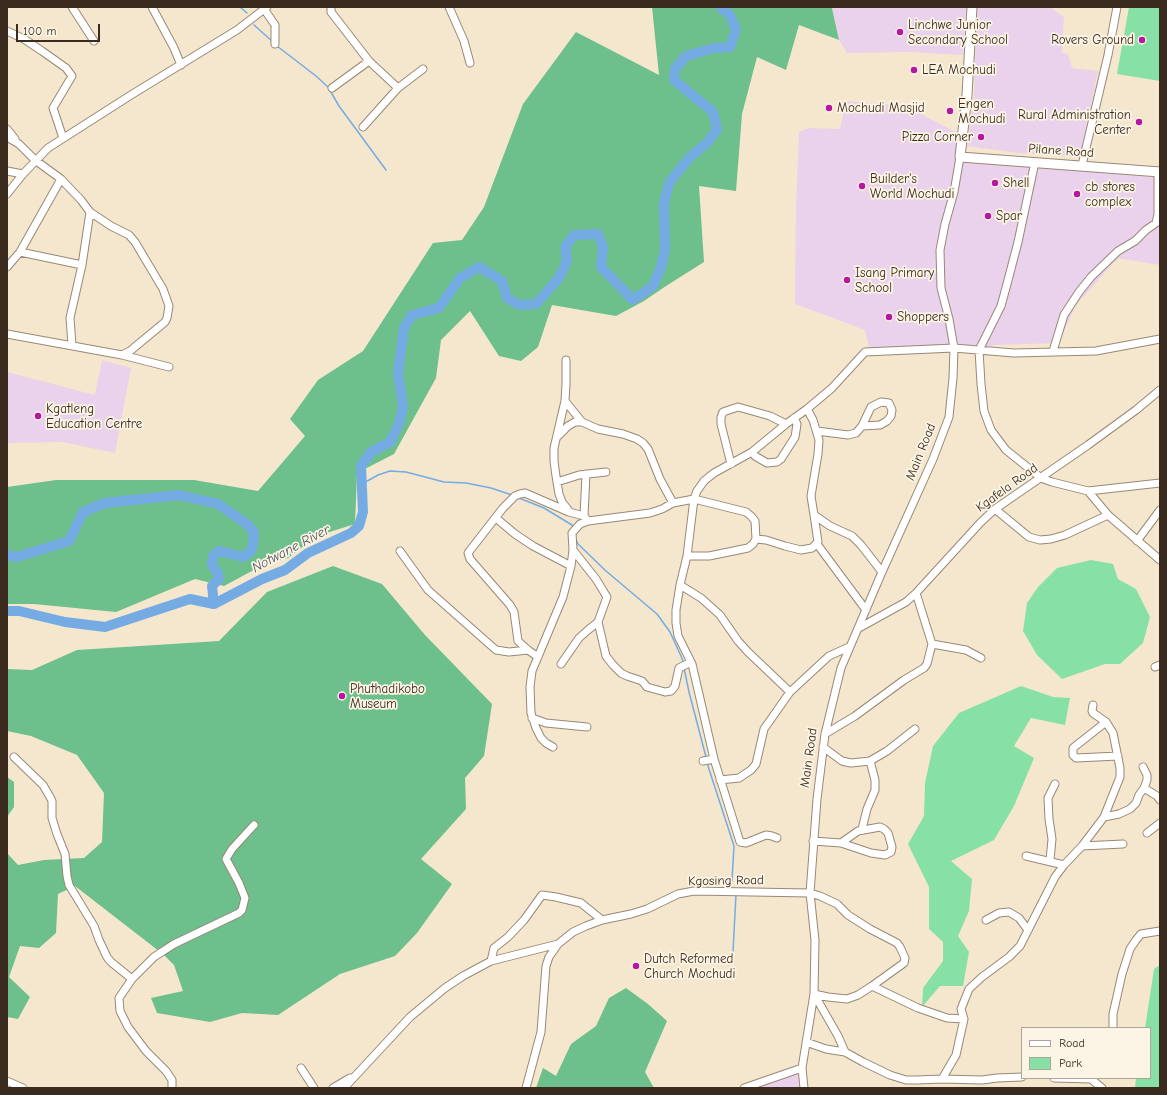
<!DOCTYPE html>
<style>
body{margin:0}
#map{position:relative;width:1167px;height:1095px;overflow:hidden;background:#f5e7ce;font-family:"Comic Neue",sans-serif}
canvas{display:block}
.frame{position:absolute;inset:0;border:8px solid #3b2a1e;pointer-events:none}
.legend{position:absolute;left:1021px;top:1027px;width:130px;height:52px;box-sizing:border-box;background:#fcf5e5;border:1px solid #afa495;margin:0;padding:5px 7px;list-style:none;font-size:12px;color:#3b2a1e}
.legend li{display:flex;align-items:center;gap:8px;height:20px}
.legend b{width:20px;border:1px solid #afa495}
.scale{position:absolute;left:16px;top:24px;width:84px;height:18px;box-sizing:border-box;border:2px solid #3b2a1e;border-top:0;padding-left:5px;font-size:12px;line-height:14px;white-space:nowrap;color:#3b2a1e;-webkit-text-stroke:3px #fcf5e5;paint-order:stroke}
</style>
<div id="map">
<canvas width="1167" height="1095"></canvas>
<div class="frame"></div>
<ul class="legend">
<li><b style="height:5px;background:#fff"></b>Road</li>
<li><b style="height:11px;background:#87e1a6"></b>Park</li>
</ul>
<div class="scale">100 m</div>
</div>
<script>
const ctx = document.querySelector('canvas').getContext('2d');
ctx.lineJoin = 'round';
function fill(path, color) { ctx.fillStyle = color; ctx.fill(path, 'evenodd'); }
const toPath = rows => new Path2D(rows.map(r => 'M' + r).join(''));
function stroke(path, color, width, dash) { ctx.strokeStyle = color; ctx.lineWidth = width; ctx.lineCap = dash ? 'butt' : 'round'; ctx.setLineDash(dash || []); ctx.stroke(path); }
function drawText(font, color, halo, rows, align = 'center') {
  ctx.font = font + ' "Comic Neue",sans-serif'; ctx.lineWidth = 3.5; ctx.setLineDash([]); ctx.textBaseline = 'middle'; ctx.strokeStyle = halo; ctx.fillStyle = color; for (const [text, x, y, turn = 0] of rows) {
    ctx.save(); ctx.translate(x, y); ctx.rotate((+turn || 0) * Math.PI / 180); ctx.textAlign = isNaN(turn) ? turn : align; if (halo) ctx.strokeText(text, 0, 0); ctx.fillText(text, 0, 0); ctx.restore();
  }
}
const built = toPath([
 [833,7,966,7,963,55,911,52,847,53,839,40,833,13],
 [977,7,1050,7,1064,17,1062,53,1068,54,1072,68,1098,71,1080,157,1019,153,967,146,974,96],
 [846,101,906,106,959,134,956,162,1034,166,1160,178,1160,265,1118,258,1076,305,1059,343,994,345,979,350,954,348,869,348,865,330,795,304,796,207,799,132,809,128,840,129],
 [102,360,131,368,115,453,63,442,7,443,7,372,95,395],
 [797,1070,801,1088,744,1088]
]);
const green = toPath([
 [1129,7,1160,7,1160,81,1117,74],
 [1091,560,1113,564,1118,579,1136,589,1150,617,1143,643,1120,664,1105,664,1062,679,1037,655,1023,631,1027,603,1038,587,1057,568],
 [1021,686,1053,697,1070,698,1065,725,1031,718,1014,746,1034,758,1014,806,994,840,951,861,972,879,969,911,958,936,969,952,963,986,940,986,922,1007,923,988,943,961,943,942,929,929,929,887,908,844,924,816,925,783,933,746,959,713],
 [1160,965,1160,1088,1135,1088,1136,1078,1150,1078,1150,1028,1145,1028,1154,969]
]);
const forest = toPath([
 [652,7,832,7,833,13,839,40,799,25,786,70,757,57,742,114,736,191,699,186,704,262,666,286,644,301,616,316,552,305,538,347,521,361,499,356,470,311,441,340,436,378,394,454,357,473,355,524,317,536,288,558,263,565,224,586,195,579,116,612,34,604,7,604,7,487,56,480,194,480,258,491,305,436,290,419,318,380,363,351,433,243,462,240,484,207,523,104,576,32,659,75],
 [333,566,382,584,425,635,492,704,484,756,465,778,466,809,421,859,452,884,417,933,395,956,340,974,278,1015,242,1013,210,1022,157,1013,151,998,183,991,174,965,164,955,75,886,58,894,56,933,39,948,20,946,9,977,30,997,18,1019,7,1017,7,853,18,865,44,860,84,858,102,842,104,793,77,755,31,736,7,731,7,669,32,670,77,650,219,641,267,592],
 [7,777,14,782,14,807,7,817],
 [626,988,648,1004,667,1021,645,1072,654,1088,536,1088,543,1068,556,1076,571,1044,596,1026,609,998]
]);
const stream = toPath([
 [240,7,247,13],
 [254,25,273,42],
 [277,46,316,76,328,87,339,106,386,170],
 [362,484,378,475,390,471,406,472,444,482,466,483,491,488,512,495],
 [519,498,544,508,572,525,573,527],
 [575,537,578,544,606,571,657,614,670,632,681,656,684,664],
 [684,668,689,692,706,757],
 [707,763,734,846,732,881],
 [733,952,736,894]
]);
const river = toPath([
 [7,555,17,557,69,541,83,512,105,503,179,495,218,504,247,524,254,532,253,545,250,552,243,557,219,551,213,556,212,565,218,573,219,579,212,586,214,604,262,579,285,570,308,553,351,533,359,526,363,512,361,466,371,452,390,442,399,424,403,406,398,374,404,328,412,315,439,308,460,278,479,267,502,281,507,298,519,305,536,304,559,278,567,261,565,247,574,235,598,234,603,247,601,267,633,300,653,286,661,267,665,250,664,204,669,183,689,158,708,142,717,129,713,112,674,80,675,69,686,56,714,48,730,47,736,30,730,15,720,7],
 [7,611,19,611,65,622,105,627,190,599,214,604]
]);
const minor = toPath([
 [72,7,94,41],
 [152,7,174,48,181,65],
 [331,7,331,12,369,61,398,88,423,69],
 [449,7,464,41,470,63],
 [264,9,275,25,275,44],
 [7,31,24,39,42,51,66,68,72,76,53,108,63,138],
 [332,88,369,61],
 [363,127,398,88],
 [7,129,15,139],
 [7,137,19,144,35,160,61,179,81,200,90,212,82,265,70,318,72,345],
 [1035,162,1018,242,1007,284,1001,306,979,350,981,384,984,411,991,430,1006,450,1041,478,1052,482,1088,491,1160,483],
 [1082,165,1108,55,1117,7],
 [7,171,23,174],
 [7,194,23,174,48,148,131,95,237,30,267,7],
 [90,212,111,226,129,235,135,242,163,289,169,306,167,318,165,322,130,351,122,355],
 [20,252,82,265],
 [7,267,20,252,61,179],
 [7,334,122,355,169,367],
 [1053,351,1064,315,1079,292,1091,277,1118,251,1135,241,1146,230,1156,223,1158,214,1158,171],
 [566,360,566,384,565,401,554,448,554,461,556,476,559,494,562,502,569,511],
 [565,401,582,422,598,429,623,434,637,439,643,443,648,449,660,479,673,503],
 [807,409,813,420,819,440,818,454,811,496,814,515,830,526,852,536,861,545,882,572],
 [817,431,848,435,856,433,862,426,871,407,881,402,889,403,892,410,891,416,887,421,880,425,862,426],
 [558,436,568,426,575,422,582,422],
 [752,452,755,456,767,463,777,462,781,459,795,437,797,424,794,418],
 [731,464,721,424,721,417,723,412,738,407,770,416,786,424],
 [557,482,579,475,606,472],
 [1088,491,1108,515,1160,560],
 [995,509,1029,537,1040,540,1051,539,1065,535,1108,515],
 [584,516,586,474],
 [496,518,515,534,533,546,571,566],
 [756,539,766,540,785,546,801,550,812,548,818,542,814,515],
 [1137,541,1160,510],
 [817,544,866,610],
 [400,551,428,590,496,650,509,652,528,650],
 [687,556,709,556,748,548,753,544,756,539,755,521,751,516,746,512,694,499,673,503,662,509,650,513,588,521,580,524,572,533,573,550,596,579,607,597,598,622,606,656,613,665,621,673,627,676,642,681,647,687,665,692,671,691,675,686,679,668,691,662],
 [680,585,701,598,720,615,738,641,748,652,790,692],
 [916,593,932,644,966,650,981,658],
 [859,628,906,602,916,593,981,522,995,509,1088,445,1136,410,1160,390],
 [538,657,528,650,518,641,514,612,510,605,470,559,468,553,503,508,515,496,520,494,525,493,569,512,584,516,588,521],
 [561,664,579,638,588,630,598,622],
 [1155,667,1160,665],
 [1093,705,1092,711,1093,713,1106,722,1113,733,1120,768,1120,777,1104,817],
 [532,718,546,723,587,727],
 [1106,722,1073,748,1073,755,1076,758,1118,756],
 [825,734,855,716,904,680,924,668,927,664,932,644],
 [553,747,546,743,541,738,536,728,531,713,530,687,532,671,563,597,571,566,573,550],
 [823,747,842,761,851,763,870,761,887,751,915,729],
 [14,757,43,785,50,797,52,801,52,818,57,834,65,854,67,876,69,885,94,926,99,940,107,957,111,962,132,979],
 [703,761,714,759],
 [1143,767,1147,775,1147,780,1144,788],
 [720,780,739,778,751,770,756,764,764,729,790,692,829,656,849,647],
 [862,829,867,809,875,790,875,780,870,761],
 [1147,833,1160,823],
 [777,838,772,836,766,835,746,843,740,842,714,759,692,664,678,636,676,623,676,610,680,585,687,556,694,499,697,491,704,481,714,473,752,452,786,424,807,409,832,388,865,352,954,348,1014,353,1096,351,1160,339],
 [813,841,841,843,871,853,885,855,891,852,892,847,888,833,884,829,880,827,858,831,841,843],
 [1082,846,1123,844],
 [1026,856,1064,865],
 [1050,860,1052,839,1049,819,1048,798,1055,784],
 [986,920,999,913,1009,912,1019,918,1028,930],
 [491,961,494,948,508,937,524,920,542,895,556,897,581,903,602,920],
 [814,994,838,1036,845,1052,863,1062,890,1075,906,1080,917,1080,942,1079,982,1080,997,1078,1022,1077],
 [814,994,828,997,847,999,858,995,872,986,918,1008,947,1018,964,1019],
 [1113,1028,1113,1014,1122,974,1130,949,1136,940,1141,934,1160,931],
 [806,1042,826,1049,845,1052],
 [301,1068,314,1088],
 [1054,1078,1091,1079,1102,1088],
 [942,1079,956,1055,964,1019,961,1009,969,989,982,977,1009,957,1020,946,1055,877,1064,865,1082,846,1104,817,1119,814,1130,809,1136,803,1139,795,1144,788,1157,796,1160,800],
 [7,1081,23,1088],
 [172,1088,172,1080,166,1071,146,1051,128,1027,120,1011,119,998,132,979,154,957,174,944,239,913,242,910,245,898,239,883,226,859,232,849,254,825],
 [333,1088,350,1078],
 [344,1088,410,1017,445,988,463,976,491,961,558,944],
 [526,1088,541,1032,546,966,549,957,558,944,573,932,586,926,602,920,631,914,647,909,678,894,694,891,810,893,820,896,837,904,848,915,870,929,897,943,900,947,905,958,904,963,872,986],
 [744,1088,802,1068],
 [804,1088,802,1068,814,994,815,940,810,893,817,799,825,734,841,668,882,572,933,459,949,417,953,378,954,348,949,319,941,288,940,250,945,224,954,192,960,157]
]);
const major = toPath([
 [972,7,967,95,960,157,1160,172]
]);
const markers = [
 [900,32,4,"#b5179e"],
 [1142,40,4,"#b5179e"],
 [914,70,4,"#b5179e"],
 [829,108,4,"#b5179e"],
 [950,111,4,"#b5179e"],
 [1139,122,4,"#b5179e"],
 [981,137,4,"#b5179e"],
 [995,183,4,"#b5179e"],
 [862,186,4,"#b5179e"],
 [1077,194,4,"#b5179e"],
 [988,216,4,"#b5179e"],
 [847,280,4,"#b5179e"],
 [889,317,4,"#b5179e"],
 [38,416,4,"#b5179e"],
 [342,696,4,"#b5179e"],
 [636,966,4,"#b5179e"]
];
const poiNames = [
 ["Linchwe Junior",908,25],
 ["Secondary School",908,40],
 ["Rovers Ground",1134,40,"right"],
 ["LEA Mochudi",922,70],
 ["Engen",958,104],
 ["Mochudi",958,119],
 ["Mochudi Masjid",837,108],
 ["Rural Administration",1131,115,"right"],
 ["Center",1131,130,"right"],
 ["Pizza Corner",973,137,"right"],
 ["Builder's",870,179],
 ["World Mochudi",870,194],
 ["Shell",1003,183],
 ["cb stores",1085,187],
 ["complex",1085,202],
 ["Spar",996,216],
 ["Isang Primary",855,273],
 ["School",855,288],
 ["Shoppers",897,317],
 ["Kgatleng",46,409],
 ["Education Centre",46,424],
 ["Phuthadikobo",350,689],
 ["Museum",350,704],
 ["Dutch Reformed",644,959],
 ["Church Mochudi",644,974]
];
const streetNames = [
 ["Pilane Road",1061,151,4],
 ["Main Road",921,452,-68],
 ["Kgafela Road",1007,488,-36],
 ["Main Road",809,758,-82],
 ["Kgosing Road",726,881,-1]
];
const waterNames = [
 ["Notwane River",291,549,-28]
];
fill(built, '#ead1ec');
fill(green, '#87e1a6');
fill(forest, '#6dbf8b');
stroke(stream, '#74abe3', 1.5);
stroke(river, '#74abe3', 10);
stroke(minor, '#988876', 9);
stroke(major, '#988876', 11);
stroke(minor, '#fff', 7);
stroke(major, '#fff', 9);
for (const [x, y, r, color] of markers) { const dot = new Path2D(); dot.arc(x, y, r, 0, 2 * Math.PI); ctx.fillStyle = color; ctx.fill(dot); stroke(dot, '#fcf5e5', 1.5); }
drawText('13px', '#3b2a1e', '#fcf5e5', poiNames, 'left');
drawText('13px', '#3b2a1e', '#fcf5e5', streetNames);
drawText('italic 14px', '#4f5763', '#fcf5e5', waterNames);
</script>
